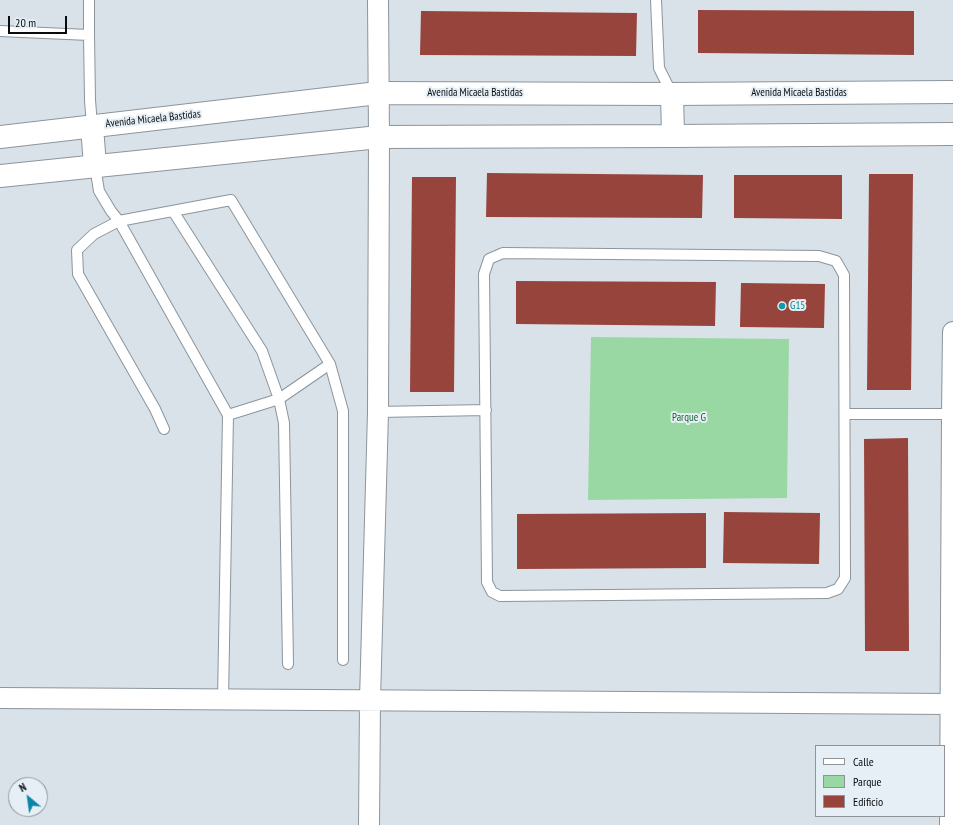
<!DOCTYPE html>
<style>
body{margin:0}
#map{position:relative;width:953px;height:825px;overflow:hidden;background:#d9e2e9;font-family:"PT Sans Narrow",sans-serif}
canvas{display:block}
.legend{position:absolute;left:815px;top:745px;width:130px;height:72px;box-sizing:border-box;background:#e6eff6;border:1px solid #8e9499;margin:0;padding:5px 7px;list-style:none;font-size:12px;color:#090c0e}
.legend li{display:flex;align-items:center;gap:8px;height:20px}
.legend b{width:20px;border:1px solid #8e9499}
.north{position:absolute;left:8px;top:777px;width:40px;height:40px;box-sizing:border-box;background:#e6eff6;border:1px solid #8e9499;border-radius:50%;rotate:331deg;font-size:11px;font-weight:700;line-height:16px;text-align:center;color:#090c0e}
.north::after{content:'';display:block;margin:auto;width:14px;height:18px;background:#0d85aa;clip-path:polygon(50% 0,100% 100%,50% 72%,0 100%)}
.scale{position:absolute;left:8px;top:16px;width:59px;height:18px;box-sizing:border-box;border:2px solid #090c0e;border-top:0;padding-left:5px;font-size:12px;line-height:14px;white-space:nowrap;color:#090c0e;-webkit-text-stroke:3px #e6eff6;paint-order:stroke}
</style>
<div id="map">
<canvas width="953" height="825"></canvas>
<ul class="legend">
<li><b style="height:5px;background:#fff"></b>Calle</li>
<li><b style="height:11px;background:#9ad8a3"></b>Parque</li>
<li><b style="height:11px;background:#96443c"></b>Edificio</li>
</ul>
<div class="north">N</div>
<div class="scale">20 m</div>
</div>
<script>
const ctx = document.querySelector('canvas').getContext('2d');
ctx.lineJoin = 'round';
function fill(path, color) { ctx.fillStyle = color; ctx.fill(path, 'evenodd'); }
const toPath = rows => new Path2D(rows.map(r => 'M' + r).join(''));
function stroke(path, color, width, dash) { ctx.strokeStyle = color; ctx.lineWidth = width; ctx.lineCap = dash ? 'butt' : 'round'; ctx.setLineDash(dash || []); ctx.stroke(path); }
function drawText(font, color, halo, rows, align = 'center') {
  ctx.font = font + ' "PT Sans Narrow",sans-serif'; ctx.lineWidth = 4; ctx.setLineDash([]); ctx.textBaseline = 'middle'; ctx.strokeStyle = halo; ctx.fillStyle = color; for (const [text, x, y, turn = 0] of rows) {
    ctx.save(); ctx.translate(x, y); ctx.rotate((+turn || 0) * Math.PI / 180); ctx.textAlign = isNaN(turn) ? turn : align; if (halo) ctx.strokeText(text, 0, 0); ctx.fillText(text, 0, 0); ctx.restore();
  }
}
const green = toPath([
 [591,337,789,339,787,498,588,500]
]);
const building = toPath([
 [698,10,914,11,914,55,698,53],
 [421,11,637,13,636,56,420,55],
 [487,173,703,175,702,218,486,217],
 [869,174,913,174,911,390,867,390],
 [734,175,842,175,842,219,734,218],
 [412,177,456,177,454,392,410,392],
 [516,281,716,282,715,326,516,324],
 [741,283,825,284,824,328,740,327],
 [908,438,909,651,865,651,864,439],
 [724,512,820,513,819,564,723,563],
 [706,513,706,568,517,569,517,514]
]);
const service = toPath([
 [89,0,89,35,90,100,92,126],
 [656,0,659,68,672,94],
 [0,31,89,35],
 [95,166,99,191,111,211,119,221,228,415,223,700],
 [173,211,262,351,279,399,284,423,288,664],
 [503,253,819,256,836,261,844,275,845,578,838,589,827,593,500,596,492,592,487,582,484,274,489,259,503,253],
 [378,412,486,410],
 [845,414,952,414],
 [228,415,279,399,330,364],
 [164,429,155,409,78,274,77,250,94,234,119,221,231,200,330,364,343,411,343,660]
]);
const minor = toPath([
 [0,698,953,704],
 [369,825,370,700,378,412,379,137,378,0],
 [950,825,952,414,953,332]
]);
const secondary = toPath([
 [672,94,673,136],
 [92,126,95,166],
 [0,137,378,93,672,94,953,92],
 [0,176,379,137,673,136,953,134]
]);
const markers = [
 [782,306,4,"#0f9aa8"]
];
const streetNames = [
 ["Avenida Micaela Bastidas",475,93],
 ["Avenida Micaela Bastidas",799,93],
 ["Avenida Micaela Bastidas",153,119,-6]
];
const cultureNames = [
 ["G15",790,306]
];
const parkNames = [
 ["Parque G",689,418]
];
fill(green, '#9ad8a3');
fill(building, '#96443c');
stroke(service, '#8c959b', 12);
stroke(minor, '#8c959b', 22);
stroke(secondary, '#8c959b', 24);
stroke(service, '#fff', 10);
stroke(minor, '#fff', 20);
stroke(secondary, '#fff', 22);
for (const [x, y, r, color] of markers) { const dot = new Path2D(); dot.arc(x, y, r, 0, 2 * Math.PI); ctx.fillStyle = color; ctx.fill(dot); stroke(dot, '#e6eff6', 1.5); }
drawText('11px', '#090c0e', '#e6eff6', streetNames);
drawText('11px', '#0d838f', '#e6eff6', cultureNames, 'left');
drawText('11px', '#16632c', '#e6eff6', parkNames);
</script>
